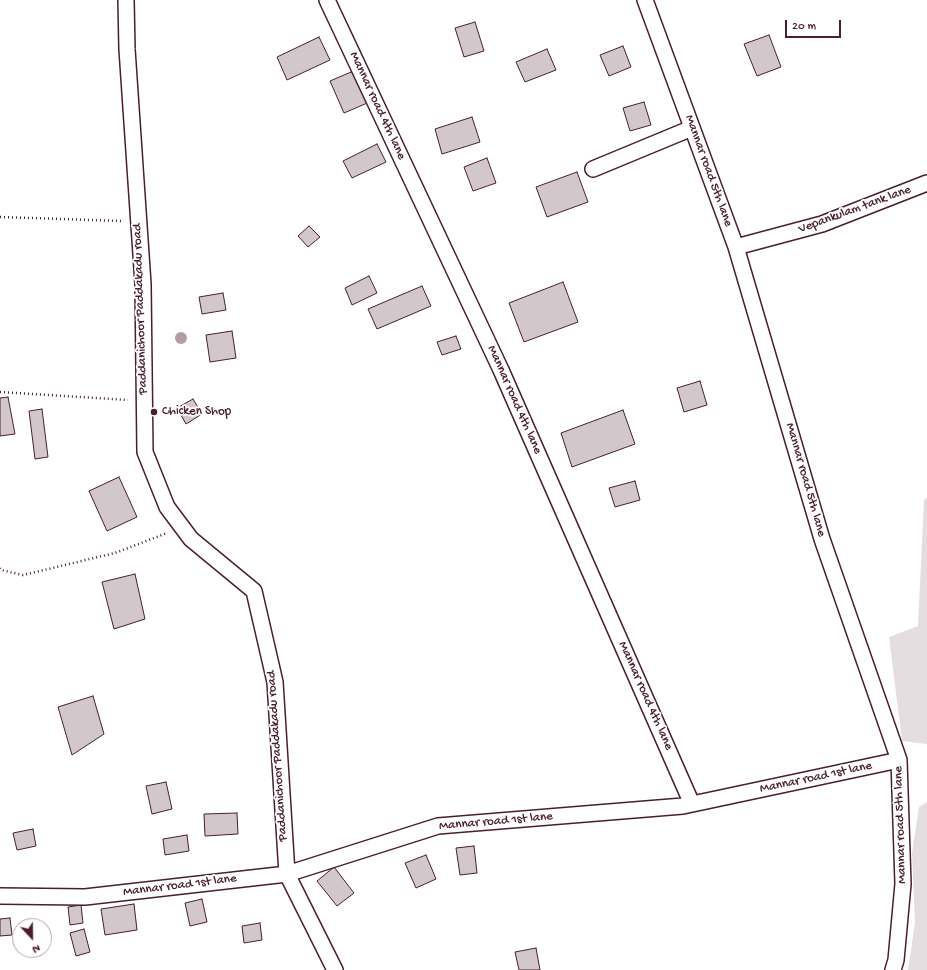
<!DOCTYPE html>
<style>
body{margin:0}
#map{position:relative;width:927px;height:970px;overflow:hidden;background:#fff;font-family:"Gochi Hand",sans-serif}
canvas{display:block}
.north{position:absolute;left:12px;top:918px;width:40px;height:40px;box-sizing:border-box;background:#fff;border:1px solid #b7a5aa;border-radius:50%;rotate:158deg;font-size:11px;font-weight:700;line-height:16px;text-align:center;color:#4a1f2b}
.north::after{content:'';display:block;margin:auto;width:14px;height:18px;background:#4a1f2b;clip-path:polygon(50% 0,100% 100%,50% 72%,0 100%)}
.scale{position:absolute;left:785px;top:20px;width:56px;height:18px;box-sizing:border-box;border:2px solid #4a1f2b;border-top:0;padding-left:5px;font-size:12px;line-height:14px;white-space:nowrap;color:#4a1f2b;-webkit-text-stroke:3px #fff;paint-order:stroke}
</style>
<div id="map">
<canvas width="927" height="970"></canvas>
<div class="north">N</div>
<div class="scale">20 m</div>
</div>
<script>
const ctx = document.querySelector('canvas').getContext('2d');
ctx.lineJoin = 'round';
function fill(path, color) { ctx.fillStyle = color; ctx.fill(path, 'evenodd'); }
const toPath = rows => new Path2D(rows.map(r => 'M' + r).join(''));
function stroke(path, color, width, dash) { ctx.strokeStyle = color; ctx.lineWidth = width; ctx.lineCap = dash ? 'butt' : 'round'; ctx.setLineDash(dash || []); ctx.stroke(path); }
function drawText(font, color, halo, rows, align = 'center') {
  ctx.font = font + ' "Gochi Hand",sans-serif'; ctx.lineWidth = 3.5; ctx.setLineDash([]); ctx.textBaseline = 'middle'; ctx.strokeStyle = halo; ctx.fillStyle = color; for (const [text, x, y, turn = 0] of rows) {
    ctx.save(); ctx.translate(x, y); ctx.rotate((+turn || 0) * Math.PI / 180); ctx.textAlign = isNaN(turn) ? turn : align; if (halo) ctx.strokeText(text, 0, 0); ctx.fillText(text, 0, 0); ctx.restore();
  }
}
const green = toPath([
 [927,497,927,744,902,741,889,637,918,626,924,500],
 [927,802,927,970,908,970,915,923,912,853,919,807]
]);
const building = toPath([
 [475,22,484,51,464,57,455,28,475,22],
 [769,35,781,67,757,76,744,44,769,35],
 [319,37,330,60,287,80,277,57,319,37],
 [623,46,631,67,609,76,600,55,623,46],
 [547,49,556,70,525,82,516,62,547,49],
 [358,69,372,101,344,113,330,81,358,69],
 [644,102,651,125,630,131,623,108,644,102],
 [472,117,480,142,442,154,435,129,472,117],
 [377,144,386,162,352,178,343,161,377,144],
 [487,158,496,183,473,191,464,167,487,158],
 [577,172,588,202,547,217,536,187,577,172],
 [309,226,320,237,308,247,298,236,309,226],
 [369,276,377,293,352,305,345,288,369,276],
 [563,282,578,322,524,342,509,303,563,282],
 [422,286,431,306,377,329,368,309,422,286],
 [223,293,226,310,202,314,199,297,223,293],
 [232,331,236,358,210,362,206,335,232,331],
 [456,336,461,349,442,355,437,342,456,336],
 [700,381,707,405,684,412,677,388,700,381],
 [8,397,15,434,0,436,0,398,8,397],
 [193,399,202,414,186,424,177,408,193,399],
 [42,409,48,457,35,459,29,411,42,409],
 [623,410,635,444,572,467,561,433,623,410],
 [119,477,137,517,107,531,89,491,119,477],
 [635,481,640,500,615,507,609,488,635,481],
 [135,574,145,619,114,629,102,582,135,574],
 [93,696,104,734,72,755,58,707,93,696],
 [166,782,172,809,152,814,146,786,166,782],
 [237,813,238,834,205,836,204,814,237,813],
 [33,829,36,846,17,850,13,833,33,829],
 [187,835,189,851,165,855,163,839,187,835],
 [474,846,477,873,460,875,456,848,474,846],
 [426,855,436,879,416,888,405,863,426,855],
 [334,867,354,893,337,906,317,881,334,867],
 [202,899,207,922,190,926,185,903,202,899],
 [134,904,137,930,105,935,101,909,134,904],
 [81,905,83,923,70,925,68,907,81,905],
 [10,918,12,935,0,936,0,919,10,918],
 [260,923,262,940,244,943,242,926,260,923],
 [84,929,90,952,76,956,70,933,84,929],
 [536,948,540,970,519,970,515,952,536,948]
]);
const path = toPath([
 [0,217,122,221],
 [0,392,128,400],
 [0,568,1,570,23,575,115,553,167,533]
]);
const minor = toPath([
 [126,0,127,49,143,284,145,452,167,507,191,539,254,591,275,682,287,874,335,970],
 [327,0,501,370,692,804],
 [645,0,736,247,822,539,899,760,903,884,896,960,893,970],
 [593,169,692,128],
 [736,247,822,224,927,183],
 [0,896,85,897,287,874,438,826,683,806,899,760]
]);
const trees = [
 [181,338]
];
const markers = [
 [154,412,4,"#4a1f2b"]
];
const streetNames = [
 ["Mannar road 4th lane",377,106,65],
 ["Mannar road 5th lane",708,171,70],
 ["Vepankulam tank lane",855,210,-20],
 ["Paddanichoor Paddakadu road",141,309,-92],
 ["Mannar road 4th lane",514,400,66],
 ["Mannar road 5th lane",805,480,74],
 ["Mannar road 4th lane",645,696,66],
 ["Paddanichoor Paddakadu road",278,756,-94],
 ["Mannar road 1st lane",816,778,-12],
 ["Mannar road 1st lane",496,822,-5],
 ["Mannar road 5th lane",901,825,-92],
 ["Mannar road 1st lane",180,886,-7]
];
const poiNames = [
 ["Chicken Shop",162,412]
];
fill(green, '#e5dee0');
fill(building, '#d2c7cb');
stroke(building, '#4a1f2b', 1);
stroke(minor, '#4a1f2b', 18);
stroke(path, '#4a1f2b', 2.5, [1, 3]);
stroke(minor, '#fff', 15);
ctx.fillStyle = '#b19ea3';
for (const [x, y] of trees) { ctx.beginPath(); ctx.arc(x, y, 6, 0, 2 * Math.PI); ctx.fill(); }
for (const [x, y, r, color] of markers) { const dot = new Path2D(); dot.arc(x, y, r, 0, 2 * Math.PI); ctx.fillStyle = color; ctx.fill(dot); stroke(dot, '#fff', 1.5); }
drawText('13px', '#4a1f2b', '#fff', streetNames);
drawText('13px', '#4a1f2b', '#fff', poiNames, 'left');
</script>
